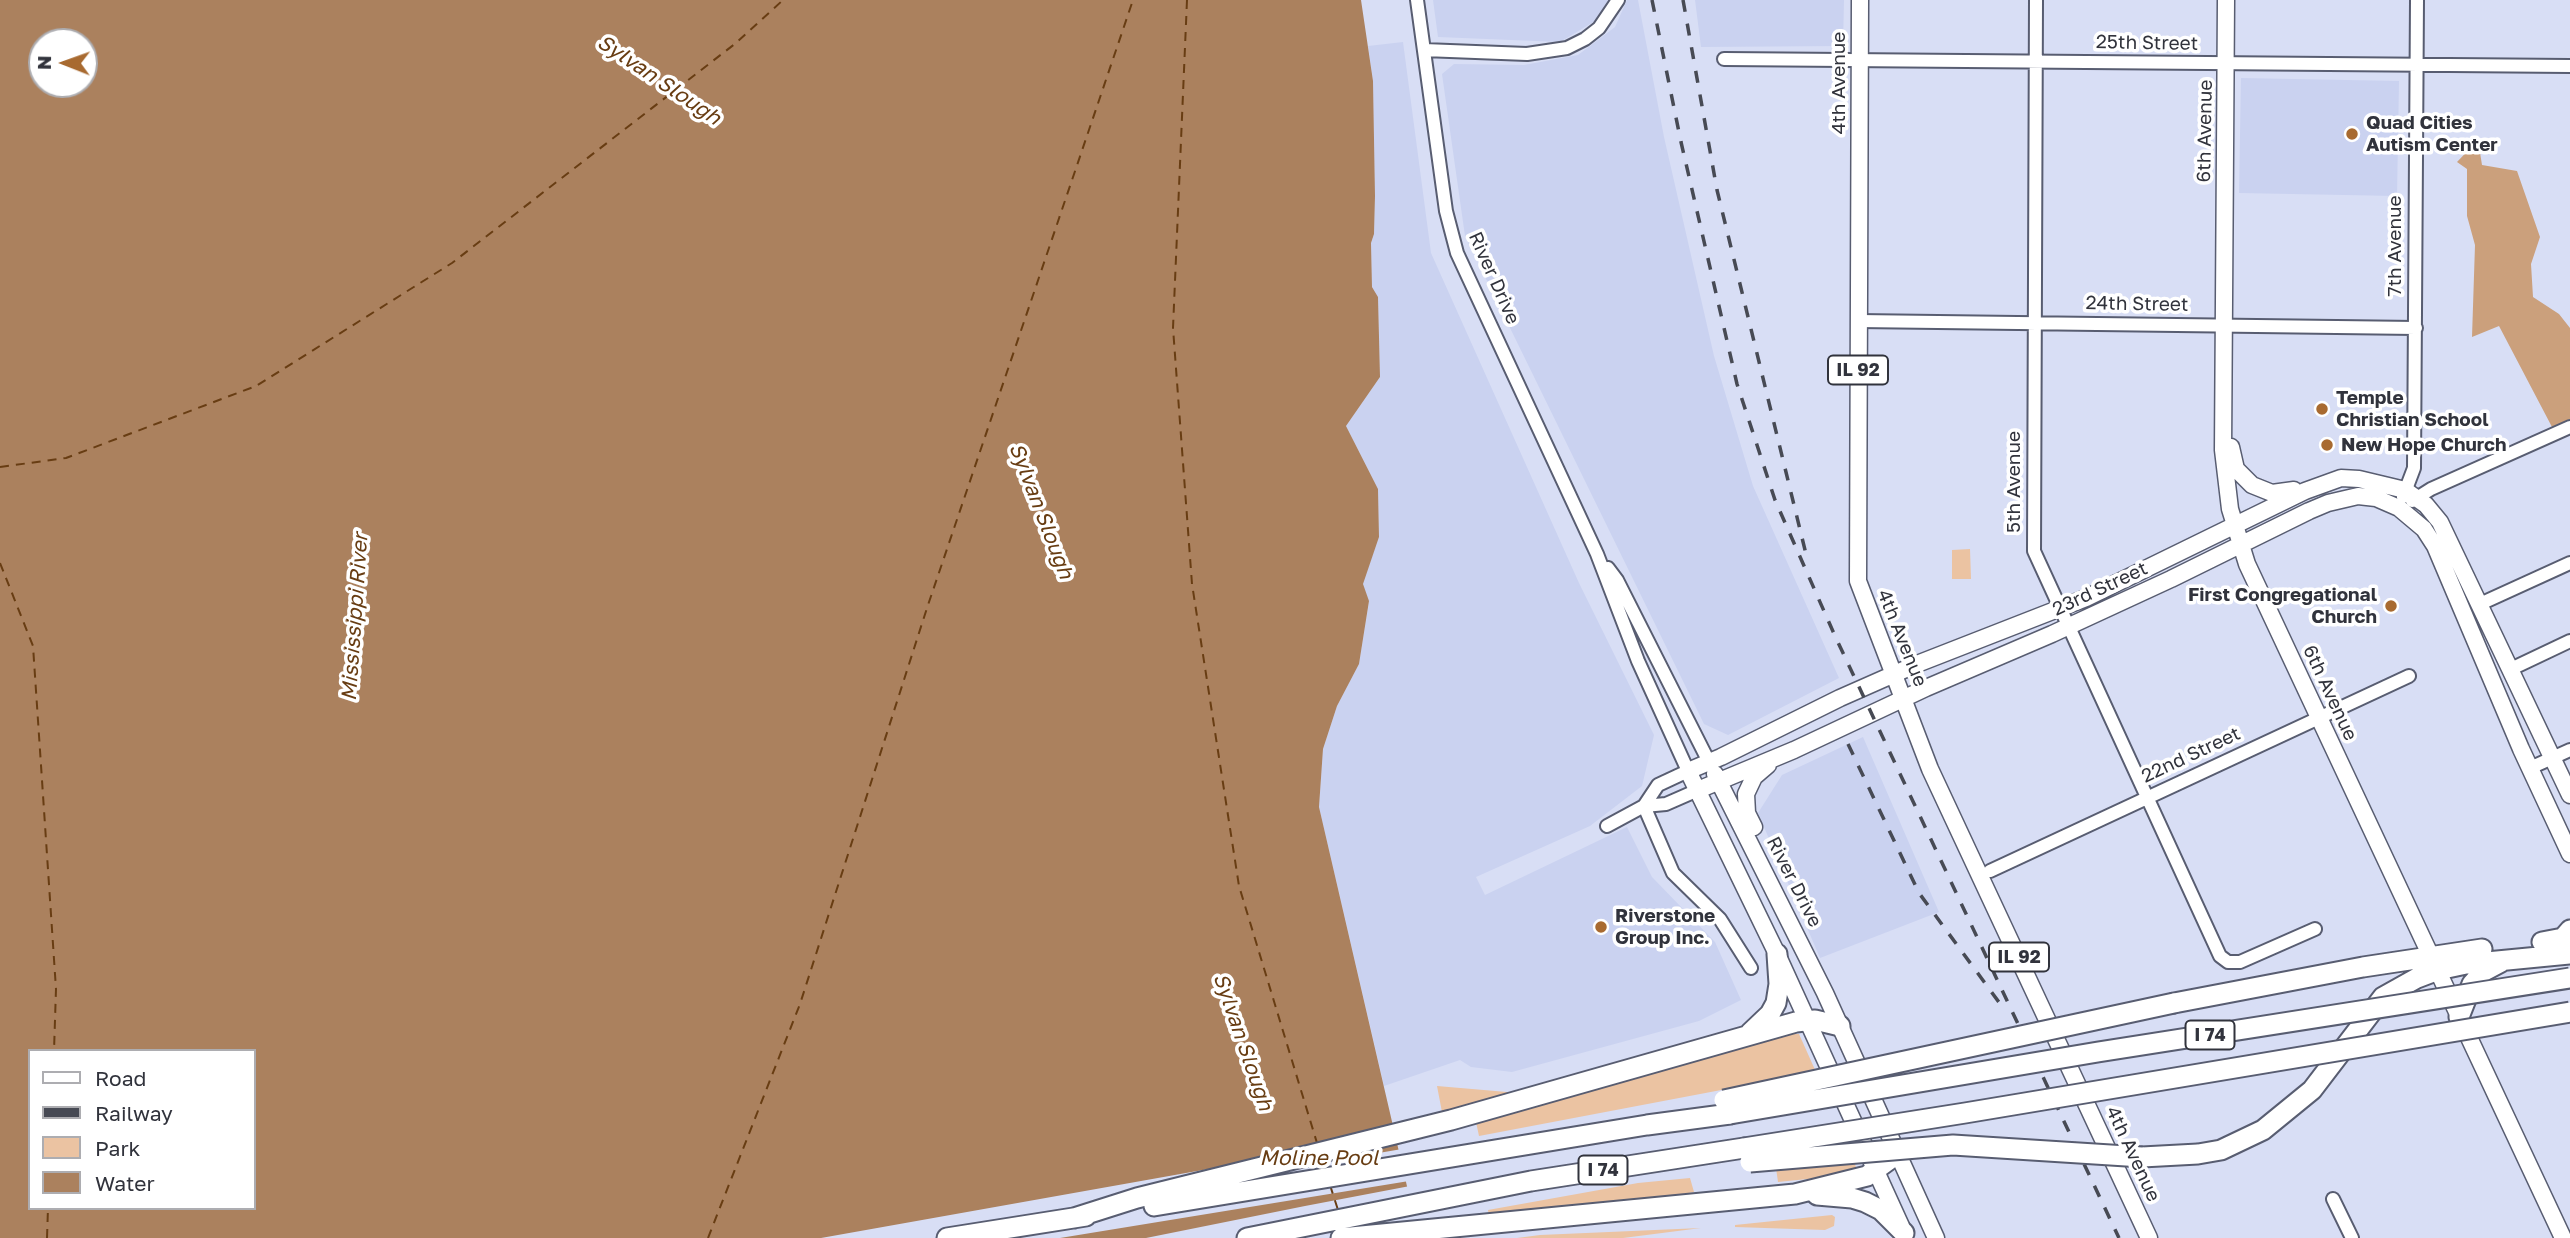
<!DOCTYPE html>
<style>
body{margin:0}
#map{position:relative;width:2570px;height:1238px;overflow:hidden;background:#d8def5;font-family:"Golos Text",sans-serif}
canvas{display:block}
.legend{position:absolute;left:28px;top:1049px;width:228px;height:161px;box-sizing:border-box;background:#fff;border:2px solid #adadb1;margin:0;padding:9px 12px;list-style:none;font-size:21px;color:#31333c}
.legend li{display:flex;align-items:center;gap:14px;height:35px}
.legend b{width:35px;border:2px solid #adadb1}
.north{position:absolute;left:28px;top:28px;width:70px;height:70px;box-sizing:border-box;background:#fff;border:2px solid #adadb1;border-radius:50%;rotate:271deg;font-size:19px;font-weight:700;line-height:28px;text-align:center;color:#31333c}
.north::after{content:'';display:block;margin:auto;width:24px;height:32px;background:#a86a30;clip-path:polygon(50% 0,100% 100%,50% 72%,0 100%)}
</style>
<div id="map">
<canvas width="2570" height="1238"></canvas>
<ul class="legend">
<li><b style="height:9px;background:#fff"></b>Road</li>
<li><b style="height:9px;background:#474a54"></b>Railway</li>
<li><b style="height:19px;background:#ebc3a2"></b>Park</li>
<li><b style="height:19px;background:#ab815e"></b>Water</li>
</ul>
<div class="north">N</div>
</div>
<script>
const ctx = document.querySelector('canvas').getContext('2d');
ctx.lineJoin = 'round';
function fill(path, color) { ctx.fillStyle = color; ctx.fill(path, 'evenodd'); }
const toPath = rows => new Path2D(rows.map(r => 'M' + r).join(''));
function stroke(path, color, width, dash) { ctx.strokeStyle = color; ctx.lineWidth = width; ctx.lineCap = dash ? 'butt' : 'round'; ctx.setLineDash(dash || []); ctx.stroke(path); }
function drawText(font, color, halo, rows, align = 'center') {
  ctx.font = font + ' "Golos Text",sans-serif'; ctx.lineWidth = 7; ctx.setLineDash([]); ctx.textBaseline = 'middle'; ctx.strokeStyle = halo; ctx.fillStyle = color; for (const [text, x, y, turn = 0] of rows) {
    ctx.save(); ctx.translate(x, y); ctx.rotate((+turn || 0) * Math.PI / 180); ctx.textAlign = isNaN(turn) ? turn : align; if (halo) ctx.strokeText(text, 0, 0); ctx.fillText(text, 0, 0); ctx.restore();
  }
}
const built = toPath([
 [1433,0,1608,0,1595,21,1560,42,1438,37],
 [1627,0,1638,0,1664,137,1714,356,1753,486,1839,678,1728,735,1704,724,1465,236,1442,74,1454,64,1524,65,1578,55,1615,27],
 [1695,0,1844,0,1843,46,1701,47],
 [1403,42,1431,253,1579,583,1654,735,1642,786,1590,826,1476,877,1485,895,1627,827,1652,877,1715,942,1741,1000,1699,1021,1512,1072,1471,1067,1460,1060,1384,1086,1319,807,1323,749,1337,706,1359,664,1369,602,1362,584,1379,537,1378,489,1346,426,1380,377,1378,297,1372,287,1371,243,1374,234,1375,196,1373,81,1368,46],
 [2241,78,2399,81,2397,196,2239,193],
 [1863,737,1939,912,1820,958,1758,813,1782,775]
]);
const green = toPath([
 [1970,549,1971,579,1952,579,1952,550],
 [1791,1034,1799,1034,1816,1072,1479,1136,1476,1122],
 [1437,1086,1507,1092,1508,1095,1442,1112],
 [1853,1159,1857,1170,1837,1176,1778,1182,1776,1168],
 [1690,1178,1694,1192,1666,1197,1489,1216,1488,1210,1638,1183],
 [1832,1215,1835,1217,1834,1226,1825,1230,1735,1227,1735,1225],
 [1701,1228,1623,1238,1517,1238,1540,1235]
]);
const forest = toPath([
 [2478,140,2482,165,2517,171,2540,237,2531,264,2533,297,2559,314,2570,328,2570,419,2552,427,2499,326,2472,337,2475,245,2467,216,2467,169,2457,162]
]);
const water = toPath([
 [0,0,1361,0,1373,81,1375,196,1374,234,1371,243,1372,287,1378,297,1380,377,1346,426,1378,489,1379,537,1363,584,1369,601,1359,664,1337,706,1323,749,1319,807,1419,1238,0,1238],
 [42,42,84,42,84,84,42,84],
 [30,1051,254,1051,254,1208,30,1208]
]);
const pier = toPath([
 [1402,1149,1409,1181,1060,1238,821,1238,1214,1168,1297,1150,1314,1164],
 [1410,1186,1422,1238,1146,1238,1305,1206]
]);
const ferry = toPath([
 [1187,0,1173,328,1192,584,1239,886,1317,1143],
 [0,467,66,458,256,386,452,263,736,43,783,0],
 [0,563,33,646,56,989,54,1051],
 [1330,1185,1338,1210],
 [47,1238,48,1208],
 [708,1238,800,1004,927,608,1133,0]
]);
const minor = toPath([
 [1417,0,1446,211,1457,253,1597,554,1638,661,1688,771,1658,785,1644,806],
 [2036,0,2034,551,2220,956,2228,962,2240,962,2315,929],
 [1424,50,1527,54,1567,48,1585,39,1599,28,1618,0],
 [1724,59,2570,66],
 [1858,321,2416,328],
 [2403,497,2414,468,2417,0],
 [2412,501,2431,489,2570,427],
 [1608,568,1617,580,1709,762],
 [2480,604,2570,563],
 [2511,669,2570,641],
 [2530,768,2570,750],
 [1644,806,1673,873,1720,919,1751,968],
 [1607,826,1644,806,1666,804,1698,790],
 [1990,871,2409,676],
 [2333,1199,2352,1238]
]);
const major = toPath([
 [1860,0,1858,581,1930,769,2149,1238],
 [2226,0,2223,450,2230,509,2247,564,2563,1238],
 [2231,447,2236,469,2252,485,2272,493,2294,490],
 [1715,774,1825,993,1936,1238],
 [1698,790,1794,750,1926,688,2052,634,2171,579,2309,511,2328,503,2358,496,2376,498,2399,508,2424,529,2435,546,2521,749,2570,854],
 [1754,827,1747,813,1746,794,1754,777,1768,765],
 [1901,1226,1777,954,1688,771,1721,757,1840,698,1917,664,2086,598,2305,491,2341,478,2359,479,2405,490,2426,505,2440,522,2570,795]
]);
const highway = toPath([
 [2542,942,2563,938,2570,930],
 [2174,1003,2363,967,2482,949],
 [2459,1017,2472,984,2484,971,2501,962],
 [1750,1033,1770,1014,1776,1003,1779,984,1777,954],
 [2142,1157,2198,1154,2221,1150,2263,1130,2312,1090,2383,997,2417,978,2438,970,2466,964,2570,954],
 [1817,1195,1852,1198,1865,1202,1881,1210,1904,1233],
 [1154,1206,1647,1125,1730,1114],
 [1074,1218,1137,1198,1451,1120,1796,1022,1815,1020,1840,1026],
 [947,1238,1086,1216],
 [1247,1238,1531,1181,1744,1148],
 [1341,1238,1795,1194,1867,1176,1897,1154]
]);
const rail = toPath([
 [1652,0,1681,142,1737,384,1775,500,1835,636,2119,1238],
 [1683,0,1717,190,1806,554],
 [1848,744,1919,893,2001,1005]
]);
const highwayBridge = toPath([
 [1724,1100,2174,1003],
 [1730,1114,2098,1052,2570,978],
 [1744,1148,1965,1113,2570,1012],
 [1750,1162,1953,1145,2142,1157]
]);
const markers = [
 [2352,134,7,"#a86a30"],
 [2322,409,7,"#a86a30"],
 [2327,445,7,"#a86a30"],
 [2391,606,7,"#a86a30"],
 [1601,927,7,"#a86a30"]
];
const shields = [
 [1858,370,60],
 [2019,957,60],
 [2210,1035,49],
 [1603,1170,49]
];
const shieldNames = [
 ["IL 92",1858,370],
 ["IL 92",2019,957],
 ["I 74",2210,1035],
 ["I 74",1603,1170]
];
const streetNames = [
 ["25th Street",2147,43,1],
 ["4th Avenue",1839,83,-90],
 ["6th Avenue",2205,131,-89],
 ["7th Avenue",2395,246,-90],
 ["River Drive",1494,278,66],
 ["24th Street",2137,304,1],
 ["5th Avenue",2014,482,-90],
 ["23rd Street",2100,589,-25],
 ["4th Avenue",1902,638,68],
 ["6th Avenue",2330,693,65],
 ["22nd Street",2191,755,-25],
 ["River Drive",1794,882,63],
 ["4th Avenue",2133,1154,65]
];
const poiNames = [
 ["Quad Cities",2366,123],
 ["Autism Center",2366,145],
 ["Temple",2336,398],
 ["Christian School",2336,420],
 ["New Hope Church",2341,445],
 ["First Congregational",2377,595,"right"],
 ["Church",2377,617,"right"],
 ["Riverstone",1615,916],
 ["Group Inc.",1615,938]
];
const waterNames = [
 ["Sylvan Slough",659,80,34],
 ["Sylvan Slough",1041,511,69],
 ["Mississippi River",355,617,-86],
 ["Sylvan Slough",1243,1042,71],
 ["Moline Pool",1319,1158]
];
fill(built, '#cad2f0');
fill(green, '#ebc3a2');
fill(forest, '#cba07c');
fill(water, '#ab815e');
fill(pier, '#d8def5');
stroke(ferry, '#683d13', 2, [9, 7]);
stroke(minor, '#585d71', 16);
stroke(major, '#585d71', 19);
stroke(highway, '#585d71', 23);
stroke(minor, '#fff', 12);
stroke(major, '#fff', 16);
stroke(highway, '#fff', 19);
stroke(rail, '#474a54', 3.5, [12, 12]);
stroke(highwayBridge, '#585d71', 23, []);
stroke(highwayBridge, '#fff', 19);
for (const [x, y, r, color] of markers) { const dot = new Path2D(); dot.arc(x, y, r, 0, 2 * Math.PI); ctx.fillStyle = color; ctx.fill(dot); stroke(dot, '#fff', 2.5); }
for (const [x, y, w] of shields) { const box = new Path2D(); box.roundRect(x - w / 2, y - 14.5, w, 29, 5); ctx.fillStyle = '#fff'; ctx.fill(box); stroke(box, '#31333c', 2); }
drawText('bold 18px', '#31333c', null, shieldNames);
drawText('19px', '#31333c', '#fff', streetNames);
drawText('bold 19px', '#31333c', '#fff', poiNames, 'left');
drawText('italic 21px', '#683d13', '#fff', waterNames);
</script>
